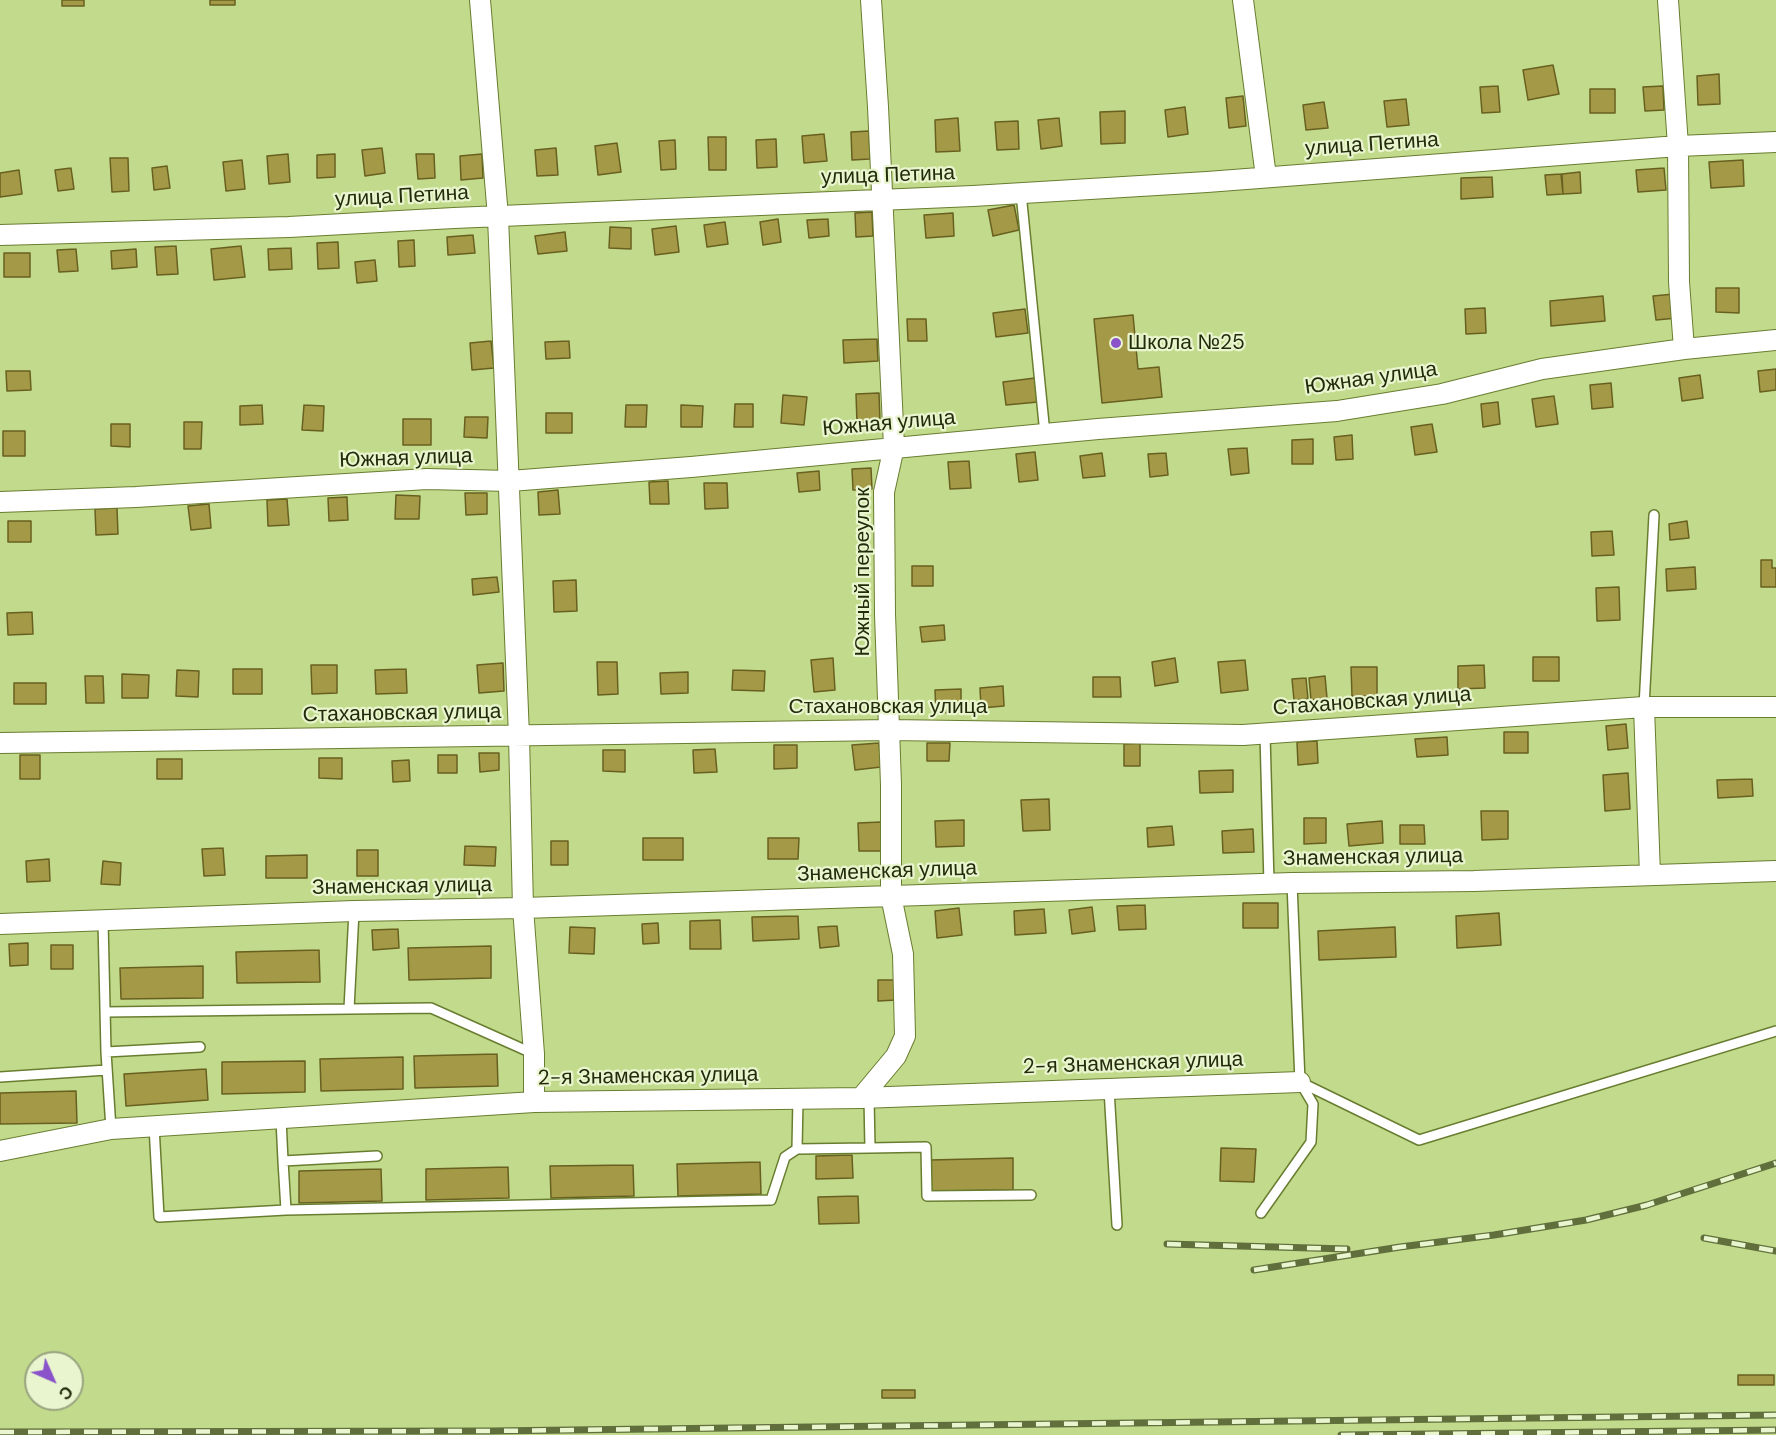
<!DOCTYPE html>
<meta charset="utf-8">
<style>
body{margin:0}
#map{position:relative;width:1776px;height:1435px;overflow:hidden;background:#c2da8b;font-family:"DM Sans",sans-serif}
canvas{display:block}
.north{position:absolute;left:24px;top:1351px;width:60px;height:60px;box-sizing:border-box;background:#e9f5ce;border:2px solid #99a480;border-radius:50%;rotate:135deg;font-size:16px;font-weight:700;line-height:24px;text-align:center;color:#222b0a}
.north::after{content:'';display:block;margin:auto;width:21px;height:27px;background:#8a53ca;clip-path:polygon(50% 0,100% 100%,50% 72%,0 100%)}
</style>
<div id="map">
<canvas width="1776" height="1435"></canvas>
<div class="north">С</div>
</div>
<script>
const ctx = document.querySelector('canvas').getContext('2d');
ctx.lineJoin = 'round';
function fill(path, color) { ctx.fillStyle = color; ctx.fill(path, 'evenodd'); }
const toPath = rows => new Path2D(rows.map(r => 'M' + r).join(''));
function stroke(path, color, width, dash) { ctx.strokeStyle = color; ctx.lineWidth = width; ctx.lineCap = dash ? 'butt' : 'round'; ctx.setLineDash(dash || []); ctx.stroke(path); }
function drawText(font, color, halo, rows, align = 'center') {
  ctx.font = font + ' "DM Sans",sans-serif'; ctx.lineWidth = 4.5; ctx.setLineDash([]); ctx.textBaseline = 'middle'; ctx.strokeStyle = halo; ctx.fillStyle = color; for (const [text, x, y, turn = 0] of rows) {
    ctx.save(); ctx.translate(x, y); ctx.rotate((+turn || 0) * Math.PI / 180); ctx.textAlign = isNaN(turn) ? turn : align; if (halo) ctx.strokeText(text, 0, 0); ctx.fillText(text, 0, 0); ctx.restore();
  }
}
const building = toPath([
 [62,0,84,0,84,6,62,6,62,0],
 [210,0,235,0,235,5,210,5,210,0],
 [1553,65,1559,94,1528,100,1523,70,1553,65],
 [1719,74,1720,104,1698,105,1697,76,1719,74],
 [1498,86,1500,112,1482,113,1480,87,1498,86],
 [1663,86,1664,110,1645,111,1643,87,1663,86],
 [1590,89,1615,89,1615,113,1590,113,1590,89],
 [1243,96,1246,126,1229,128,1226,98,1243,96],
 [1406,99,1409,125,1387,127,1384,101,1406,99],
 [1324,102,1328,128,1306,130,1303,105,1324,102],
 [1185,107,1188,134,1168,137,1165,110,1185,107],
 [1125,111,1125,143,1101,144,1100,112,1125,111],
 [958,118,960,151,936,152,935,120,958,118],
 [1059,118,1062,146,1041,149,1038,120,1059,118],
 [1018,121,1019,149,997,150,995,122,1018,121],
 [869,131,870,159,852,160,851,132,869,131],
 [824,134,827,161,804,163,802,136,824,134],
 [708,137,726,137,726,170,709,170,708,137],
 [776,139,777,167,757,168,756,140,776,139],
 [675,140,676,169,661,170,659,141,675,140],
 [617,143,621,172,598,175,595,146,617,143],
 [382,148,385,173,365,176,362,150,382,148],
 [556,148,558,175,537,176,535,150,556,148],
 [288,154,290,182,269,184,267,156,288,154],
 [335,154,335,177,317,178,317,155,335,154],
 [416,154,434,154,435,178,418,179,416,154],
 [482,154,483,178,461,180,460,156,482,154],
 [110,158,128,158,129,191,112,192,110,158],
 [242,160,245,189,226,191,223,162,242,160],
 [1743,160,1744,186,1711,188,1709,162,1743,160],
 [167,166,170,188,154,190,152,168,167,166],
 [71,168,74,189,58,191,55,170,71,168],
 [1664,168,1666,190,1638,192,1636,170,1664,168],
 [19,170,22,194,0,197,0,173,19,170],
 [1580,172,1581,193,1563,194,1562,174,1580,172],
 [1561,174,1563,194,1547,195,1545,175,1561,174],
 [1492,177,1493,197,1461,199,1461,178,1492,177],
 [1014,205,1019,230,993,236,988,210,1014,205],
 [872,212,873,236,856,237,855,213,872,212],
 [953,213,954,236,926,238,924,215,953,213],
 [778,219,781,242,763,245,760,222,778,219],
 [828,219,829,236,809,238,807,220,828,219],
 [725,222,728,244,707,247,704,225,725,222],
 [676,226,679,252,655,255,652,229,676,226],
 [610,227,631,228,631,249,609,248,610,227],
 [565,232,567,251,538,254,535,236,565,232],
 [473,235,475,253,448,255,447,237,473,235],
 [414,240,415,266,399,267,398,241,414,240],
 [338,242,339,268,318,269,317,243,338,242],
 [176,246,178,274,157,275,155,247,176,246],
 [241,246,245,277,214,280,211,249,241,246],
 [291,248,292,269,269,270,268,249,291,248],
 [76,249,78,271,59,272,57,250,76,249],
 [136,249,137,267,112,269,111,251,136,249],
 [4,253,30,253,30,277,4,277,4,253],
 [375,260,377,281,357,283,355,262,375,260],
 [1716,288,1739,288,1739,313,1716,312,1716,288],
 [1674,294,1677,318,1656,320,1653,296,1674,294],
 [1603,296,1605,321,1551,326,1550,301,1603,296],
 [1485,308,1486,333,1466,334,1465,309,1485,308],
 [1025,309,1028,333,996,337,993,313,1025,309],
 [1133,315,1138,369,1159,367,1162,397,1102,403,1094,319,1133,315],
 [907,319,926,319,927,341,908,341,907,319],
 [877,339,878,361,844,363,843,340,877,339],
 [491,341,494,368,472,370,470,343,491,341],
 [569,341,570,358,546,359,545,342,569,341],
 [1776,369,1776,390,1760,392,1758,371,1776,369],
 [6,371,30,371,31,390,7,391,6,371],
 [1700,375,1703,398,1682,401,1679,378,1700,375],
 [1035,378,1038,402,1006,405,1003,382,1035,378],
 [1611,383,1613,407,1592,409,1590,385,1611,383],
 [879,393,880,422,857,423,856,394,879,393],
 [783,395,807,397,804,425,781,423,783,395],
 [1554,396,1558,424,1536,427,1532,399,1554,396],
 [1498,402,1500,424,1483,427,1481,404,1498,402],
 [735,404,753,404,753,427,734,427,735,404],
 [262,405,263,424,240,425,240,406,262,405],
 [304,405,324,406,323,431,302,430,304,405],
 [626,405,647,405,646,427,625,427,626,405],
 [681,405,703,406,702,427,681,427,681,405],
 [546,413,572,413,572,433,546,433,546,413],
 [465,417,488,417,487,438,464,437,465,417],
 [403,419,431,419,431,445,403,445,403,419],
 [184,422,202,422,201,449,184,449,184,422],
 [111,424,130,424,130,447,111,446,111,424],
 [1432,424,1437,452,1415,455,1411,427,1432,424],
 [3,431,25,431,25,456,3,456,3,431],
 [1352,435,1353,459,1336,460,1334,437,1352,435],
 [1313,439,1313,464,1292,464,1292,440,1313,439],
 [1247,448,1249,473,1231,475,1228,449,1247,448],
 [1035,452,1038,480,1019,482,1016,454,1035,452],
 [1102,453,1105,476,1083,478,1080,456,1102,453],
 [1166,453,1168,475,1150,477,1148,454,1166,453],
 [969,461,971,488,950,489,948,462,969,461],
 [871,468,872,489,853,490,852,469,871,468],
 [819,471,820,490,799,492,797,473,819,471],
 [668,481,669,504,650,504,649,482,668,481],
 [704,483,727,483,728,508,705,509,704,483],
 [558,490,560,514,539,515,538,492,558,490],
 [465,493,487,493,487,514,466,515,465,493],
 [396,495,420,496,419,519,395,519,396,495],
 [347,497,348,520,329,521,328,498,347,497],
 [287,499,289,525,268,526,267,500,287,499],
 [209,504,211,528,191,530,188,506,209,504],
 [117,508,118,534,96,535,95,509,117,508],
 [8,521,31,521,31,542,8,542,8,521],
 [1687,521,1689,538,1670,540,1669,524,1687,521],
 [1612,531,1614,555,1592,556,1591,532,1612,531],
 [1761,560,1772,560,1772,568,1776,568,1776,587,1761,587,1761,560],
 [912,566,933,566,933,586,912,586,912,566],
 [1695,567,1696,589,1667,591,1666,569,1695,567],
 [497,577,499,592,473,595,472,579,497,577],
 [576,580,577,611,554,612,553,581,576,580],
 [1619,587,1620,620,1597,621,1596,588,1619,587],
 [32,612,33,634,8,635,7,613,32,612],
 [944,625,945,640,922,642,920,627,944,625],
 [1533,657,1559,657,1559,681,1533,681,1533,657],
 [833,658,835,690,814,692,811,660,833,658],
 [1175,658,1178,682,1155,686,1152,662,1175,658],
 [1245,660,1248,690,1221,693,1218,662,1245,660],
 [597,662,617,662,618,694,598,695,597,662],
 [503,663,504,691,479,693,477,665,503,663],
 [311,665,337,665,337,693,312,694,311,665],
 [1484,665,1485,688,1458,689,1458,666,1484,665],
 [1351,667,1377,667,1377,696,1352,696,1351,667],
 [233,669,262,669,262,694,233,694,233,669],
 [406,669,407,693,376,694,375,670,406,669],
 [177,670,199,671,198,697,176,696,177,670],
 [733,670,765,671,764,691,732,690,733,670],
 [688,672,688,693,661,694,660,673,688,672],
 [122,674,149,675,148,698,122,698,122,674],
 [85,676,103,676,104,703,86,703,85,676],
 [1325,676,1327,698,1311,700,1309,678,1325,676],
 [1093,677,1120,677,1121,697,1093,697,1093,677],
 [1306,678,1308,699,1294,700,1292,679,1306,678],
 [14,683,46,683,46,704,14,704,14,683],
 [1003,686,1004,706,981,708,980,688,1003,686],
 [961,689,961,712,936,713,935,690,961,689],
 [1626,724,1628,748,1608,750,1606,726,1626,724],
 [1504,732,1528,732,1528,753,1504,753,1504,732],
 [1447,737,1448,755,1417,757,1415,739,1447,737],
 [1317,741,1318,763,1298,765,1297,742,1317,741],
 [879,743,881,767,855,770,852,745,879,743],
 [927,743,950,743,949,761,927,761,927,743],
 [1140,743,1140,766,1124,766,1124,744,1140,743],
 [774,745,797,745,797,768,774,769,774,745],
 [715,749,717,772,694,773,693,750,715,749],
 [603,750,625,750,625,772,603,771,603,750],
 [479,753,499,753,499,770,480,772,479,753],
 [20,755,40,755,40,779,20,779,20,755],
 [438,755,457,755,457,773,438,773,438,755],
 [319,758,342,758,342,779,319,778,319,758],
 [157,759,182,759,182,779,157,779,157,759],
 [409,760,410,781,393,782,392,761,409,760],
 [1233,770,1233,792,1200,793,1199,771,1233,770],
 [1628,773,1630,809,1605,811,1603,775,1628,773],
 [1752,779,1753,796,1718,798,1717,780,1752,779],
 [1049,799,1050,830,1023,831,1021,800,1049,799],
 [1481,811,1508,811,1508,839,1482,840,1481,811],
 [1304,818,1326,818,1326,843,1304,844,1304,818],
 [964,820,964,846,936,847,935,821,964,820],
 [1382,821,1383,843,1349,846,1347,824,1382,821],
 [881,822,882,851,859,851,858,823,881,822],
 [1400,825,1424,825,1425,844,1400,844,1400,825],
 [1172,826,1174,845,1148,847,1147,828,1172,826],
 [1253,829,1254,852,1223,853,1222,831,1253,829],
 [643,838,683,838,683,860,643,860,643,838],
 [768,838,799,838,798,859,768,859,768,838],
 [551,841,568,841,568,865,551,865,551,841],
 [465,846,496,847,495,866,464,865,465,846],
 [223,848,225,875,204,876,202,849,223,848],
 [357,850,378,850,378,876,357,876,357,850],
 [307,855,307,878,266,878,266,856,307,855],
 [49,859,50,881,27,882,26,861,49,859],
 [103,861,121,863,120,885,101,884,103,861],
 [1243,903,1278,903,1278,928,1243,928,1243,903],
 [1145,905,1146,929,1119,930,1117,906,1145,905],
 [1092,907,1095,931,1072,934,1069,910,1092,907],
 [959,908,962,935,937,938,935,911,959,908],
 [1044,909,1046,933,1015,935,1014,911,1044,909],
 [1499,913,1501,945,1457,948,1456,916,1499,913],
 [798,916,799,939,753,941,752,917,798,916],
 [720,920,721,949,690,949,690,921,720,920],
 [658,923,659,943,643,944,642,924,658,923],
 [837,926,839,946,820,948,818,927,837,926],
 [570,927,595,928,594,954,569,953,570,927],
 [1395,927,1396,957,1319,960,1318,931,1395,927],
 [398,929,399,948,373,950,372,930,398,929],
 [28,943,28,965,10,966,9,944,28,943],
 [51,945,73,945,73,969,51,969,51,945],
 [491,946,491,978,409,980,408,948,491,946],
 [319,950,320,982,237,983,236,952,319,950],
 [203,966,203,998,121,999,120,968,203,966],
 [878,980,897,980,897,1000,878,1001,878,980],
 [497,1054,498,1086,415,1088,414,1056,497,1054],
 [403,1057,403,1089,321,1091,320,1059,403,1057],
 [305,1061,305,1092,222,1094,222,1062,305,1061],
 [206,1069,208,1100,126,1106,124,1074,206,1069],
 [76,1091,77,1123,0,1124,0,1093,76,1091],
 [1221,1148,1256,1149,1254,1182,1220,1181,1221,1148],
 [852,1155,853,1178,816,1179,816,1156,852,1155],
 [1013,1158,1013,1190,930,1191,930,1160,1013,1158],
 [760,1162,761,1194,678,1196,677,1164,760,1162],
 [633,1165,634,1196,551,1198,550,1166,633,1165],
 [508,1167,509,1198,426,1200,426,1169,508,1167],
 [381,1169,382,1201,299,1203,299,1171,381,1169],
 [858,1196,859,1223,819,1224,818,1197,858,1196],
 [1738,1375,1774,1375,1774,1385,1738,1385,1738,1375],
 [882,1390,915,1390,915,1398,882,1398,882,1390]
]);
const lane = toPath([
 [1021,193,1045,434],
 [1644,707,1654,515],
 [1265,734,1269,884],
 [103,921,106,1052],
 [349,1009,354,911],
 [105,1012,431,1008,534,1054],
 [0,1077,107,1070],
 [1300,1082,1419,1140,1776,1031],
 [1109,1089,1117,1225],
 [281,1119,283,1161,377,1156],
 [154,1126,159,1217,286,1210],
 [111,1129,106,1052,200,1047],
 [870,1148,926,1147,927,1196,1031,1195],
 [797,1149,870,1148,869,1098],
 [283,1161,286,1210,771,1200,785,1157,797,1149,798,1099],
 [1261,1213,1311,1142,1313,1104,1300,1082,1292,883]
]);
const street = toPath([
 [480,0,498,217,519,736,523,908,534,1054,534,1102],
 [1243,0,1266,177],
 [1668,0,1678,146,1679,282,1684,349],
 [0,235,289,227,454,218,973,196,1207,182,1678,146,1776,142],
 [0,502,136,497,427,479,510,481,691,467,1098,429,1337,411,1442,394,1542,369,1684,349,1776,340],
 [1644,707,1650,875],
 [0,743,889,730,1243,735,1644,707,1776,707],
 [0,924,354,911,523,908,1292,883,1474,881,1776,871],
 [861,1098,896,1056,905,1036,903,954,891,896,891,785,885,614,884,492,894,447,878,107,871,0],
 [0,1151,111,1129,534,1102,861,1098,1300,1082]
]);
const rail = toPath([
 [1704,1238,1776,1251],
 [1167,1244,1347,1249],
 [1254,1270,1400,1247,1494,1235,1586,1220,1647,1205,1776,1163],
 [0,1432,490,1431,1776,1415],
 [1341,1435,1776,1430]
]);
const markers = [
 [1116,343,6,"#8a53ca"]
];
const streetNames = [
 ["улица Петина",1372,145,-4],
 ["улица Петина",888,176,-2],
 ["улица Петина",402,197,-3],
 ["Южная улица",1371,379,-8],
 ["Южная улица",889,424,-5],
 ["Южная улица",406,459,-2],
 ["Южный переулок",863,572,-90],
 ["Стахановская улица",1372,702,-4],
 ["Стахановская улица",888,707],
 ["Стахановская улица",402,714,-1],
 ["Знаменская улица",1373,858,-1],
 ["Знаменская улица",887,872,-2],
 ["Знаменская улица",402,887,-1],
 ["2-я Знаменская улица",1133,1064,-2],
 ["2-я Знаменская улица",648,1077,-1]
];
const poiNames = [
 ["Школа №25",1128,343]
];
fill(building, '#a49946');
stroke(building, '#686020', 1.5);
stroke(lane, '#697d30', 12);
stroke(street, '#697d30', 22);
stroke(lane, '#fff', 9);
stroke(street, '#fff', 20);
stroke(rail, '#606f3c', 7);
stroke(rail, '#e9f5ce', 4.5, [14]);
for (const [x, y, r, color] of markers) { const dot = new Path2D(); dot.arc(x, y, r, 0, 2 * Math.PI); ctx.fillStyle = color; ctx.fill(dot); stroke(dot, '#e9f5ce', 2); }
drawText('21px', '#222b0a', '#e9f5ce', streetNames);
drawText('21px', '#222b0a', '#e9f5ce', poiNames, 'left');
</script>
